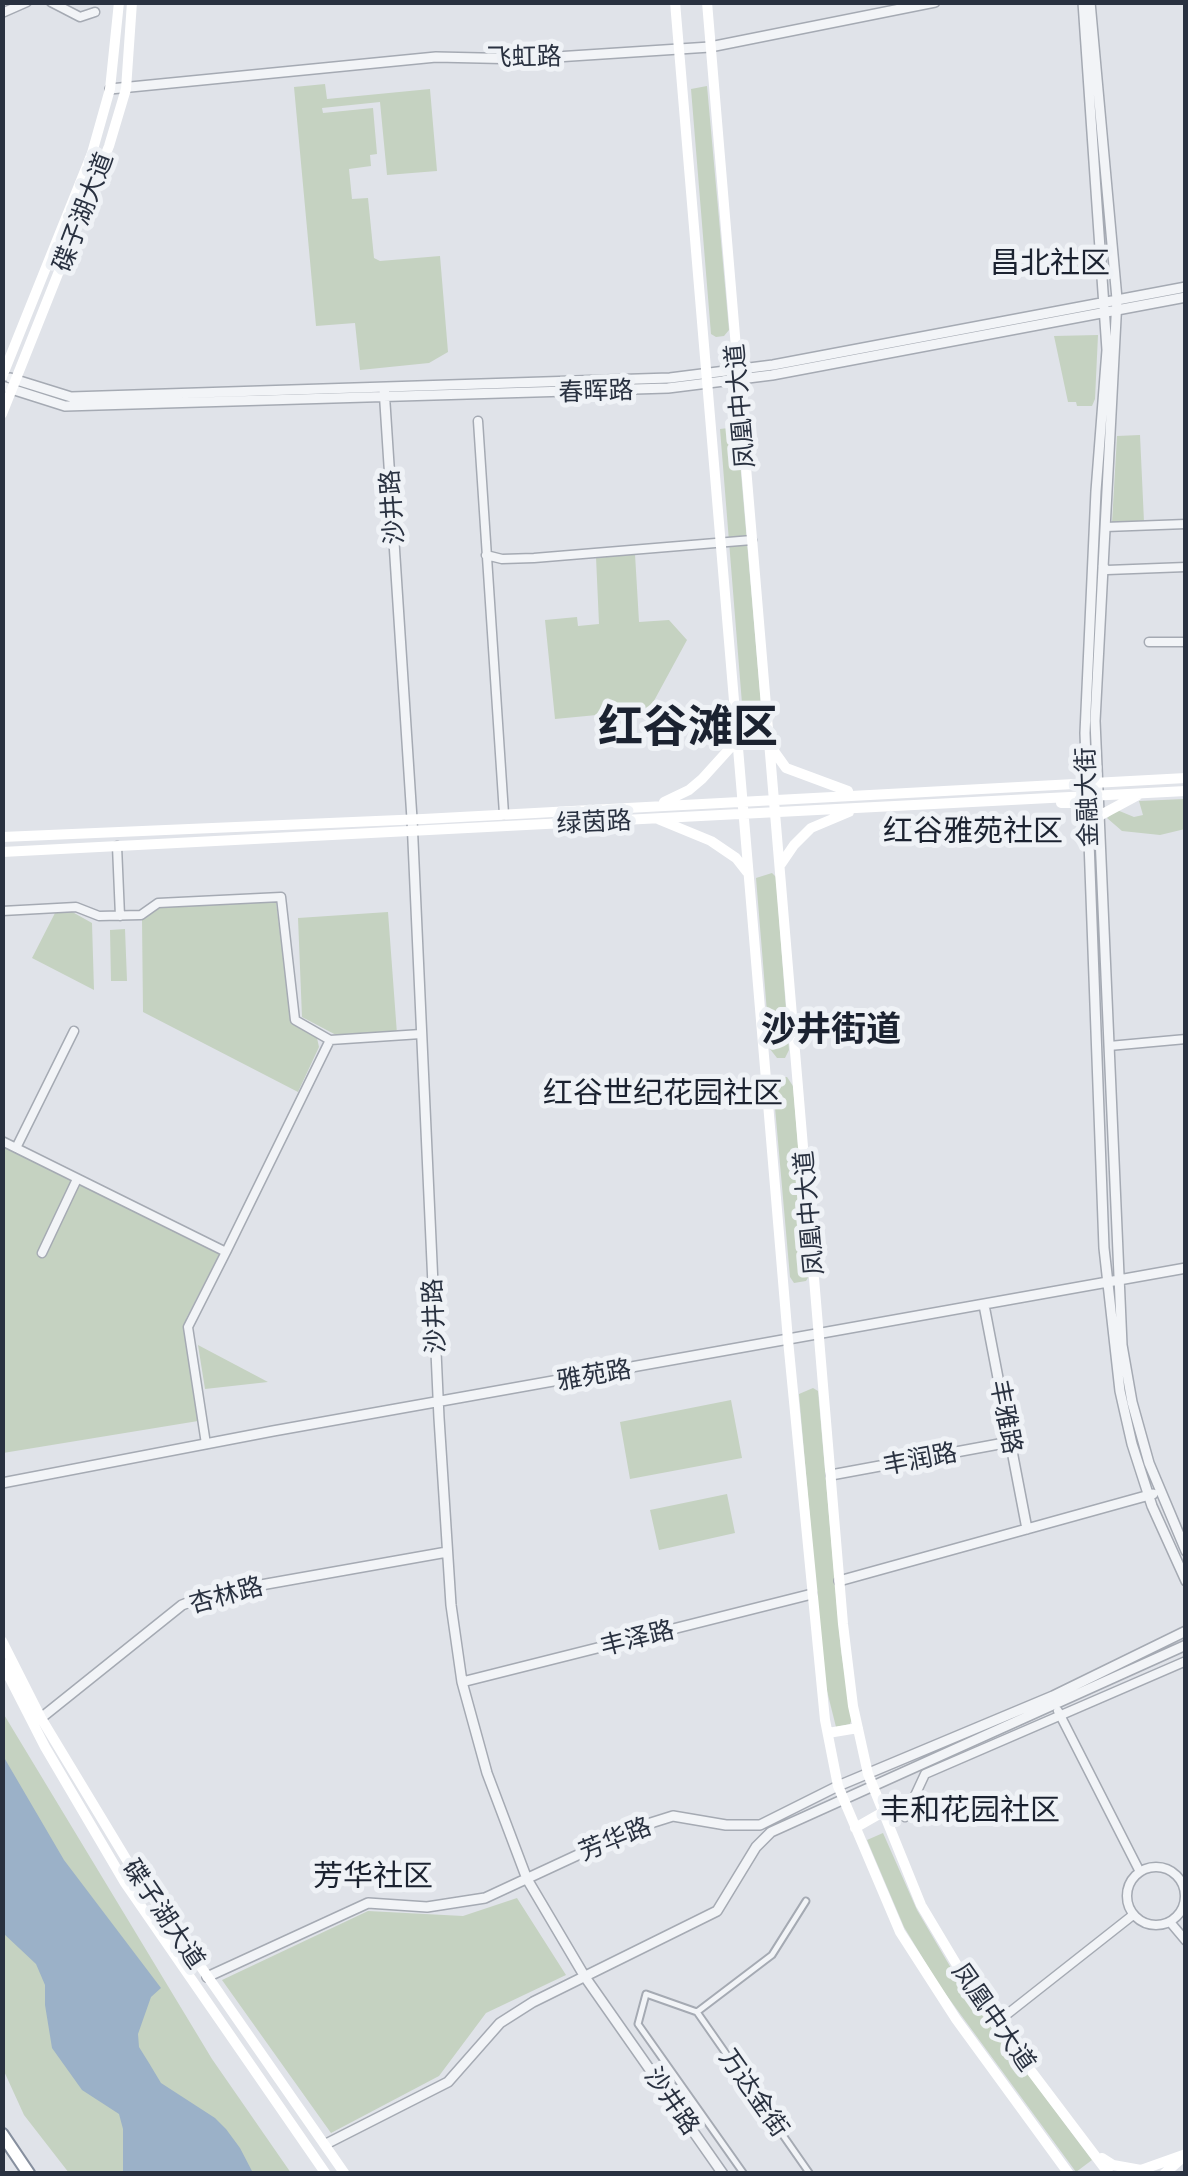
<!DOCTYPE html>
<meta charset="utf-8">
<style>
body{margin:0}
#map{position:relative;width:1188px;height:2176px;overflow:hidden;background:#e0e3e9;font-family:Barlow,sans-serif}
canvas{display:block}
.frame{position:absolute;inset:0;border:5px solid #293140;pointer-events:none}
</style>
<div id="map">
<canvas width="1188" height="2176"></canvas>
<div class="frame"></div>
</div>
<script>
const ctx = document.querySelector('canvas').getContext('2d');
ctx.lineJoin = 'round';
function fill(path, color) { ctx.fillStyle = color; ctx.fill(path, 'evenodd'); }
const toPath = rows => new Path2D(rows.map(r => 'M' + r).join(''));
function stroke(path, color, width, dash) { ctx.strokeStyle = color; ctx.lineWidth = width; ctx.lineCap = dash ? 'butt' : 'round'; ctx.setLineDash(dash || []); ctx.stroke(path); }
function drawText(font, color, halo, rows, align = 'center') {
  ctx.font = font + ' Barlow,"Noto Sans SC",sans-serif'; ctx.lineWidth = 10; ctx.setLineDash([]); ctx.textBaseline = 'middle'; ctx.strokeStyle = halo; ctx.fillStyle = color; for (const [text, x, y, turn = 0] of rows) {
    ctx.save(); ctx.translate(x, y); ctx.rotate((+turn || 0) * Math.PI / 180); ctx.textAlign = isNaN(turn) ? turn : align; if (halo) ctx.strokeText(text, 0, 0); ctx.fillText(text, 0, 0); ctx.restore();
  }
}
const green = toPath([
 [325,84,327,99,430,89,437,171,387,175,380,102,322,108,323,113,373,108,377,154,370,155,371,166,349,169,352,199,368,198,374,258,380,261,440,256,448,352,429,363,360,370,355,323,316,326,294,87],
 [707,86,729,330,724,336,716,337,711,334,691,89],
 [1098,335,1095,399,1092,406,1077,406,1076,402,1068,402,1054,336],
 [737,427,764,739,745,741,720,429],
 [1140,435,1144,522,1112,523,1117,436],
 [635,554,639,622,669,620,687,640,649,710,555,719,545,620,577,617,578,626,599,624,596,557],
 [1185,799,1185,829,1160,835,1122,831,1107,818,1117,810,1134,817,1143,815,1139,801],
 [772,873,776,877,789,1050,785,1058,777,1058,770,1049,756,878],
 [276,902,292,1024,317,1038,319,1047,298,1092,143,1012,142,919,159,907],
 [67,909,92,923,94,990,32,958,55,913],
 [388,912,397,1034,338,1036,302,1017,298,918],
 [125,929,127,981,111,981,110,930],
 [777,1077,787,1077,793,1086,809,1276,806,1281,794,1283,790,1277,773,1085],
 [3,1144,220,1253,186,1319,198,1421,3,1453],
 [198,1345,268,1382,205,1389],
 [813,1388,818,1391,841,1651,852,1719,850,1724,836,1727,824,1679,799,1394],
 [731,1400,742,1458,630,1479,620,1422],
 [727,1494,735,1533,659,1550,650,1510],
 [3,1713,212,2059,291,2173,69,2173,24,2115,3,2069],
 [883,1833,917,1910,961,1985,1092,2160,1076,2172,939,1985,904,1927,867,1840],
 [517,1898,566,1975,486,2013,439,2076,331,2133,222,1980,368,1911,463,1916]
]);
const water = toPath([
 [2,1754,64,1860,161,1988,151,1997,138,2034,139,2047,149,2063,161,2083,215,2118,226,2129,240,2148,253,2173,125,2174,123,2171,123,2129,119,2114,82,2090,52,2048,45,2005,45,1985,36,1964,3,1933]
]);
const pedestrian = toPath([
 [697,2012,772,1955,806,1901],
 [744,2174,638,2024,646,1994,697,2012,810,2174]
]);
const minor = toPath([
 [51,2,80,17,95,12],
 [2,13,27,2],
 [478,421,504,814],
 [1105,527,1186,524],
 [486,555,502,559,534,558,752,540],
 [1103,566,1107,570,1186,567],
 [1149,642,1186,642],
 [117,846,120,916],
 [2,911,76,907,99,916,141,915,158,903,281,897,295,1020,330,1040,226,1252,2,1141],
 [330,1040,421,1034],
 [1109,1046,1186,1039],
 [16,1148,74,1031],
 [42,1253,77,1179],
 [206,1444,188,1327,226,1252],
 [1058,1711,1140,1872],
 [905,1817,925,1774,1186,1661],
 '1127 1896a29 29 0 1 1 58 0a29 29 0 1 1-58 0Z',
 [1170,1922,1186,1941],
 [996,2023,1133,1915]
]);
const tertiary = toPath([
 [1083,2,1107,350,1096,491,1085,733,1104,1248,1120,1391,1132,1444,1152,1506,1186,1581],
 [1090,2,1117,299,1095,721,1122,1345,1132,1402,1149,1463,1186,1551],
 [110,89,436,57,525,59,710,47,935,2],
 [10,378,71,397,670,378,773,365,1186,287],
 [2,386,65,406,668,388,772,375,1186,297],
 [384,388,412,819,439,1418,451,1605,462,1682,487,1773,527,1879,585,1977,723,2174],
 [984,1305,1027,1529],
 [831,1475,1010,1442],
 [2,1483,273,1431,1186,1268],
 [839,1581,1153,1494],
 [462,1682,812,1594],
 [41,1718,182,1605,210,1594,447,1552],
 [207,1977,368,1903,427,1907,485,1898,638,1827,673,1816,726,1825,760,1825,838,1786,1053,1696,1186,1631],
 [326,2144,448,2082,500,2023,533,2002,717,1911,756,1847,771,1832,1186,1645]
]);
const secondary = toPath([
 [675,2,788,1340,825,1720,838,1786,900,1932,956,2019,1069,2174],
 [707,2,843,1624,853,1706,868,1774,921,1905,979,2002,1109,2174],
 [2,377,92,153,110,89,119,2],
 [2,414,109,146,126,89,132,2],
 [771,747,786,768,848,791],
 [664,802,689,790,702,779,731,747,737,733],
 [1061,803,1072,803,1088,814],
 [1099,816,1138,795],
 [660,820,711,841,736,858,747,872],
 [2,837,423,819,1186,778],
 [2,852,1186,791],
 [781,864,794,845,811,828,849,812],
 [2,1641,41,1718,128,1862,345,2174],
 [2,1663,45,1747,125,1883,326,2174],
 [828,1733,858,1728],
 [855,1828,883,1812],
 [1102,2158,1113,2165,1141,2170,1186,2154],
 [1164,2174,1181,2159]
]);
const trunk = toPath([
 [2,2134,29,2174]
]);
const streetNames = [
 ["飞虹路",524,57,-1],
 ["碟子湖大道",83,212,-69],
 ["春晖路",596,391,-2],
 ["凤凰中大道",740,406,-95],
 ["沙井路",392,507,-94],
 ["金融大街",1087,797,-92],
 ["绿茵路",594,822,-3],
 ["凤凰中大道",809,1213,-95],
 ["沙井路",434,1316,-93],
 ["雅苑路",594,1375,-10],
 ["丰雅路",1006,1417,79],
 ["丰润路",920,1459,-11],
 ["杏林路",226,1595,-15],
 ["丰泽路",637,1638,-14],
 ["芳华路",615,1839,-22],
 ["碟子湖大道",164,1914,56],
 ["凤凰中大道",994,2017,55],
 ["万达金街",754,2093,55],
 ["沙井路",672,2101,55]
];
const quarterNames = [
 ["昌北社区",1050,263],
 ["红谷雅苑社区",973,831],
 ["红谷世纪花园社区",663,1093],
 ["丰和花园社区",970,1810],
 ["芳华社区",373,1876]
];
const districtNames = [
 ["沙井街道",831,1029]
];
const townNames = [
 ["红谷滩区",688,727]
];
fill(green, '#c5d2c1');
fill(water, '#9bb1c8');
stroke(pedestrian, '#a5aab3', 9);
stroke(minor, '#a5aab3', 11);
stroke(tertiary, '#a5aab3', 12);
stroke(trunk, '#87909f', 15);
stroke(pedestrian, '#f2f4f7', 5);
stroke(minor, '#f2f4f7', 8);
stroke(tertiary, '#f2f4f7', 9);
stroke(secondary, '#fff', 10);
stroke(trunk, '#fff', 11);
drawText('25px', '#293140', '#eff2f6', streetNames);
drawText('30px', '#1b2230', '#eff2f6', quarterNames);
drawText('bold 35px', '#1b2230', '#eff2f6', districtNames);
drawText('bold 45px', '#1b2230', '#eff2f6', townNames);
</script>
